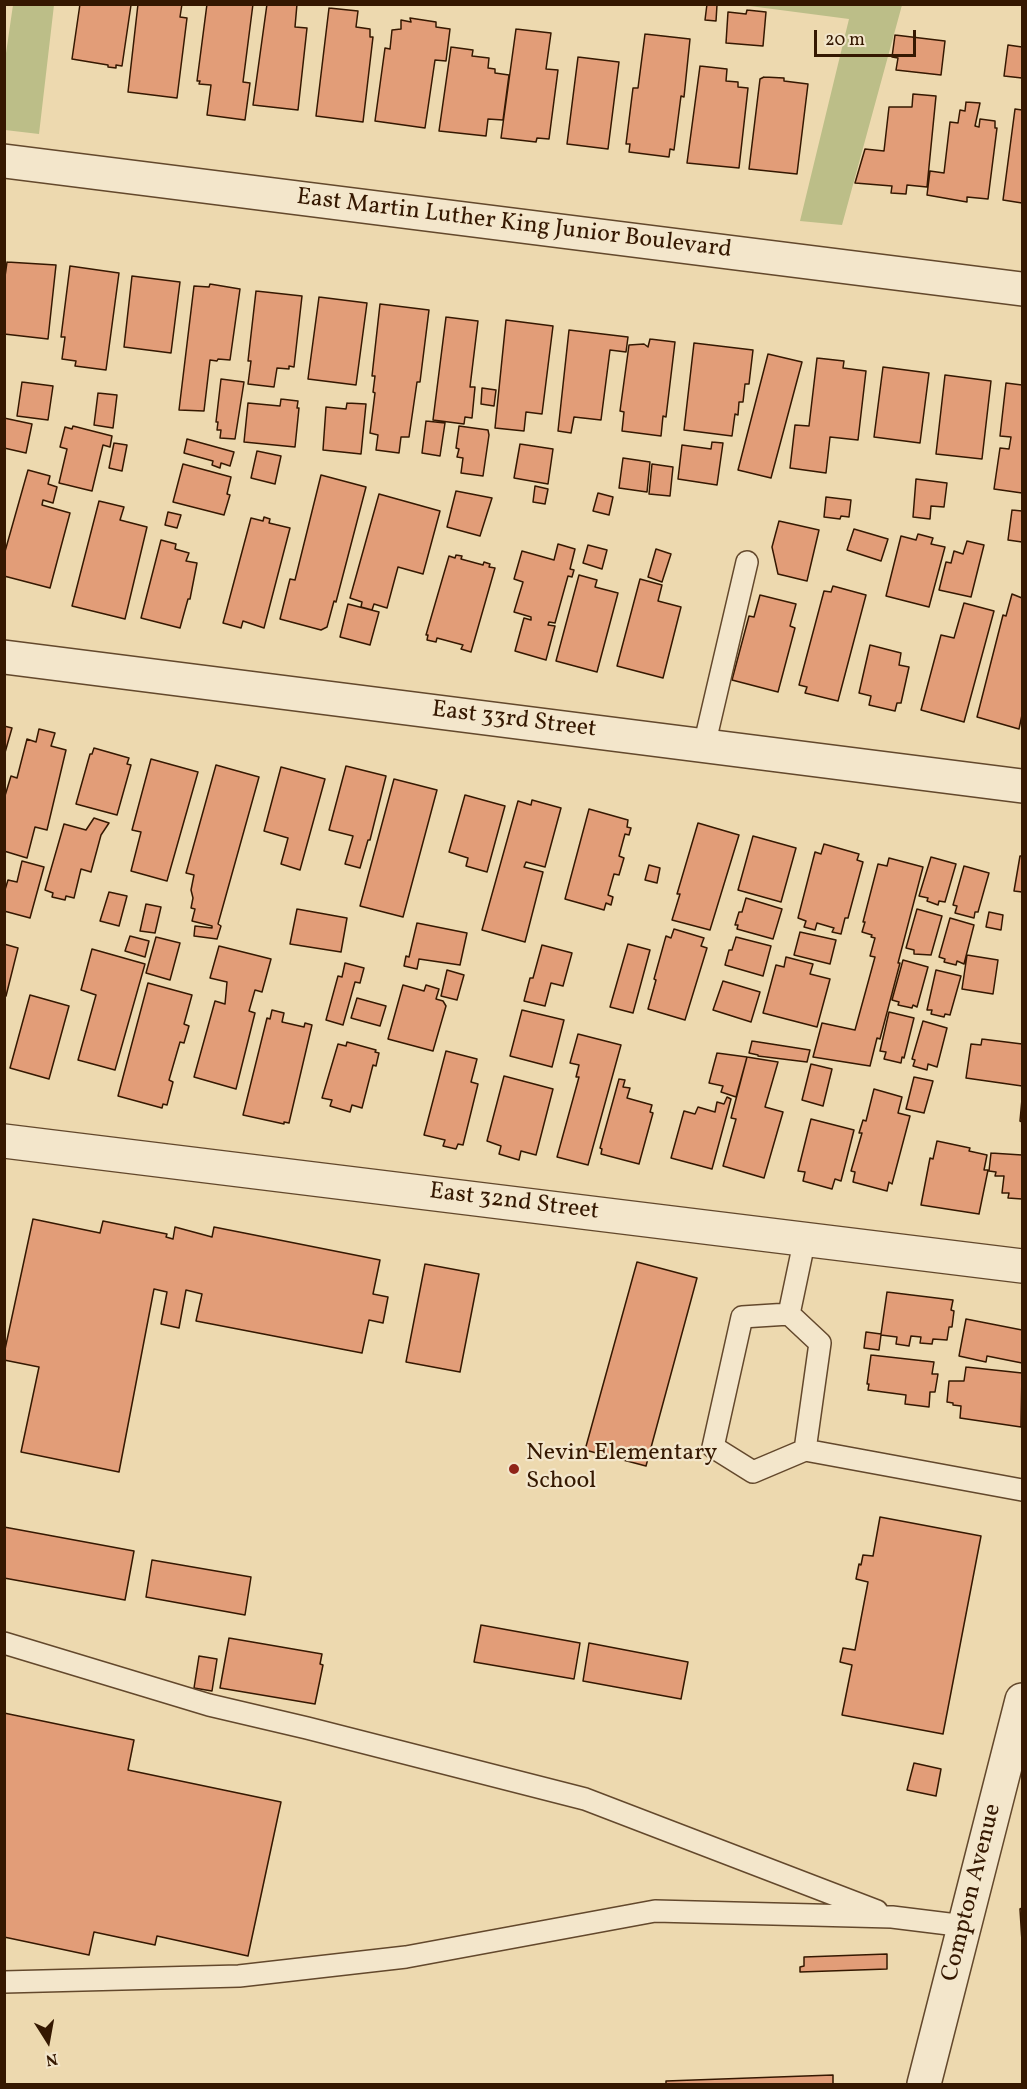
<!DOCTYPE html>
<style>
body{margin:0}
#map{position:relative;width:1027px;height:2089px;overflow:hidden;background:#edd9af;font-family:Vollkorn,serif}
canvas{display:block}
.frame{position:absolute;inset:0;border:6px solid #351801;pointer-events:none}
.north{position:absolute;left:18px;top:2011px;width:60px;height:60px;-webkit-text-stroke:4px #f3e6cb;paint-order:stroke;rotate:169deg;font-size:16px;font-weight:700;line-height:24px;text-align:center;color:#351801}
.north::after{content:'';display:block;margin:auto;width:21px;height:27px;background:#351801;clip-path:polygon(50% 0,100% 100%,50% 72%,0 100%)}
.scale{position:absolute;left:814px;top:30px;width:102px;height:27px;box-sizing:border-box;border:3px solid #351801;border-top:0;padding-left:8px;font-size:18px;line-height:21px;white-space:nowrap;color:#351801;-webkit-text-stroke:4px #f3e6cb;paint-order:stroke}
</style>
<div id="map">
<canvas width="1027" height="2089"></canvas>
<div class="frame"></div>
<div class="north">N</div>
<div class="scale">20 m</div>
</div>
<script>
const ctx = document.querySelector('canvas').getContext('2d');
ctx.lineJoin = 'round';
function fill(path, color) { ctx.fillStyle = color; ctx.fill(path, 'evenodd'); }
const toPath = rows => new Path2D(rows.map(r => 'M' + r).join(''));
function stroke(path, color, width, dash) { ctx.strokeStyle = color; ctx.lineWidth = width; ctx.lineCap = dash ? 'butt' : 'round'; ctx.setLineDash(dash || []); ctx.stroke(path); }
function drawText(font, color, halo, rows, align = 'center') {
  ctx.font = font + ' Vollkorn,serif'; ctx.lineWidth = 4.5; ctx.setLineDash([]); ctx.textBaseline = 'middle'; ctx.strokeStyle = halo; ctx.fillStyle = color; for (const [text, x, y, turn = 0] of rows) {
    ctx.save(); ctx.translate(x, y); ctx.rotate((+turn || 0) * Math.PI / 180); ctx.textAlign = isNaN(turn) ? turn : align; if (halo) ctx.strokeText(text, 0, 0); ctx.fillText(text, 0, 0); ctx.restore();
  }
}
const green = toPath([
 [13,5,54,5,39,134,5,130,4,67],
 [742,5,902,5,842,225,800,221,849,19]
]);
const building = toPath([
 [80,4,131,5,122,66,116,65,116,68,108,67,108,65,72,59,80,4],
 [138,4,182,4,180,17,187,18,177,98,128,92,138,4],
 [207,4,253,4,243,82,250,83,245,120,207,115,211,85,199,84,200,81,197,81,207,4],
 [267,4,297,4,295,27,307,28,298,110,253,105,267,4],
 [707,4,717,5,716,21,705,20,707,4],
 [329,8,358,11,356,27,370,29,370,37,373,37,363,122,316,116,329,8],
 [747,10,766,12,763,46,726,43,728,12,746,14,747,10],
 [410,18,436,22,436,27,450,29,446,61,435,60,425,128,375,121,385,48,390,49,392,30,401,29,401,20,411,22,410,18],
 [516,29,551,33,546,69,558,70,549,139,537,138,536,142,501,138,516,29],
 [645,34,690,39,684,97,681,96,674,150,670,149,669,157,629,152,630,144,626,144,633,88,638,88,645,34],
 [895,35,945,41,941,75,896,70,898,58,892,57,895,35],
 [1008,45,1022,47,1022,78,1004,76,1008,45],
 [451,47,473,50,472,56,489,58,488,68,495,69,495,73,509,75,503,120,488,119,486,136,439,131,451,47],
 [578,57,619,62,608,149,567,144,578,57],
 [700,66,727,69,726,81,738,82,738,87,748,88,739,168,687,163,700,66],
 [764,77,784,78,784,81,808,84,797,174,749,169,760,79,764,77],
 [913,94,936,96,927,187,907,185,906,194,891,193,892,186,855,183,865,149,884,151,889,107,912,107,913,94],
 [966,102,980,103,975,126,979,127,980,119,995,121,995,128,997,128,988,199,967,197,967,202,927,195,930,171,944,173,950,122,958,123,960,110,965,111,966,102],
 [1015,109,1022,110,1022,203,1003,200,1015,109],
 [7,262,56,265,48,339,4,334,4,284,7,262],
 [70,266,119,273,106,370,75,366,76,361,62,359,65,337,61,337,70,266],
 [132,276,180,282,171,353,124,347,132,276],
 [210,284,240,289,230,360,218,359,217,361,210,360,204,411,179,410,194,286,209,287,210,284],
 [256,291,302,296,294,367,289,366,289,369,277,368,274,387,248,384,251,361,248,361,256,291],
 [319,297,367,303,356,385,308,379,319,297],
 [380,304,429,310,420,382,417,382,409,437,401,437,399,453,376,450,378,435,370,433,375,393,373,392,375,376,372,376,380,304],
 [446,317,478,321,470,387,475,387,472,418,465,417,464,424,433,420,446,317],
 [506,320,553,326,542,414,526,412,524,431,495,428,506,320],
 [569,330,628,337,626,352,610,350,601,420,574,417,571,433,558,431,569,330],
 [650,339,675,342,666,417,663,416,661,436,622,431,624,412,620,411,629,345,644,344,648,347,650,339],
 [694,343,753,350,749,384,745,384,743,402,739,402,738,415,735,414,732,436,684,430,694,343],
 [768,354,802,362,771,478,738,470,768,354],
 [817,358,844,361,843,368,866,371,858,440,830,437,826,473,790,468,795,425,809,426,817,358],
 [883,367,929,373,920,443,874,437,883,367],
 [945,375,991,381,982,459,936,454,945,375],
 [221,379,244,382,235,439,220,438,221,430,217,430,218,422,216,422,221,379],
 [22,382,53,386,48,420,17,416,22,382],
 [1006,383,1022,385,1022,493,994,489,1000,448,1009,449,1011,437,1000,436,1006,383],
 [482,388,496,390,494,406,481,404,482,388],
 [98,393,117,395,113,428,94,425,98,393],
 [281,399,298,401,297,408,299,408,295,447,244,442,248,403,280,406,281,399],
 [347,403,366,404,361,454,323,450,326,407,346,409,347,403],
 [4,418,32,424,26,453,4,448,4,418],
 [426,421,445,423,440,456,422,453,426,421],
 [73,426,112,436,110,447,103,445,92,491,59,483,67,449,60,447,65,427,72,429,73,426],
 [459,426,488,430,489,435,483,476,461,473,463,458,457,457,459,449,456,448,459,426],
 [187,439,234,452,230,466,221,463,220,468,212,465,213,461,184,453,187,439],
 [712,442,723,443,717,485,678,479,682,445,711,449,712,442],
 [114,443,127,445,122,471,109,468,114,443],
 [520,444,553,449,548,484,514,478,520,444],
 [257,451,281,456,275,484,251,478,257,451],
 [623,458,650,462,647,492,619,488,623,458],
 [183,464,231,477,227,494,230,495,224,515,173,502,183,464],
 [652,464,673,467,670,496,649,494,652,464],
 [28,470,50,476,48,484,57,487,53,503,43,500,42,505,70,513,50,588,4,576,4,555,28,470],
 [321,475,366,487,336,602,334,601,327,627,321,630,280,619,290,579,295,580,321,475],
 [916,479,947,483,944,507,931,506,930,519,913,517,916,479],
 [535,486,548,489,545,504,533,502,535,486],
 [456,491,492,498,480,536,447,527,456,491],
 [598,493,613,497,609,515,593,511,598,493],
 [379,494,440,511,423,574,398,567,387,608,374,604,372,610,361,607,362,602,350,598,379,494],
 [826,497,851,500,849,517,841,516,840,519,824,517,826,497],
 [99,501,124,507,120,520,147,527,125,619,72,606,99,501],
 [1012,510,1022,511,1022,542,1008,540,1012,510],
 [168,512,181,515,177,528,165,525,168,512],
 [264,517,270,519,269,523,290,528,264,628,243,621,241,628,223,623,251,518,263,521,264,517],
 [779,521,819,530,807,581,778,574,772,547,779,521],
 [854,529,888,539,881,561,847,550,854,529],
 [918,534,933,538,931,544,945,547,929,607,886,596,901,536,916,540,918,534],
 [161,540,176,544,175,549,189,553,186,561,197,563,190,599,188,599,180,628,141,618,161,540],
 [967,541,984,545,971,597,939,590,946,562,951,563,954,551,963,554,967,541],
 [558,544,575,549,570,569,574,570,572,577,568,576,555,623,549,622,548,625,555,626,546,660,515,651,524,618,531,620,531,617,514,612,523,582,514,579,522,551,554,560,558,544],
 [588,545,607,550,602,569,583,563,588,545],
 [656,549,671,554,662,582,648,577,656,549],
 [456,555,462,556,461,559,483,565,484,562,490,564,489,567,495,568,471,652,461,649,463,645,437,638,436,642,427,640,428,635,426,635,449,556,455,558,456,555],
 [579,575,597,580,595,587,618,593,597,672,556,661,579,575],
 [640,579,662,585,658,601,681,607,663,678,617,666,640,579],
 [833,586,866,595,838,701,805,693,807,687,799,685,824,591,831,592,833,586],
 [1012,594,1022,598,1022,715,1019,729,977,717,1003,615,1006,616,1012,594],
 [760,595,796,604,790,626,795,628,778,692,732,680,749,616,754,617,760,595],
 [964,603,994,611,964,722,921,710,941,635,954,638,964,603],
 [348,604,379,612,370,645,340,637,348,604],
 [870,645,901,653,899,665,909,667,901,703,897,703,895,711,869,705,871,696,859,693,870,645],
 [4,726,12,728,4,756,4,726],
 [39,729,55,733,51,746,66,750,47,830,35,827,27,858,4,851,4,799,11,776,17,778,27,739,36,742,39,729],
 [94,748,129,758,127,764,131,765,117,815,76,804,90,754,92,754,94,748],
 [151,759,198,772,167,881,131,871,141,832,132,830,151,759],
 [216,765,259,777,218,924,221,926,217,939,194,936,195,926,212,928,212,926,192,921,195,909,191,908,193,898,191,890,194,875,186,873,216,765],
 [346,766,386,776,370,840,368,840,360,868,345,864,353,836,329,830,346,766],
 [281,767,325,779,300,870,281,864,288,838,264,831,281,767],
 [394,779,437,790,403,917,360,906,394,779],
 [465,795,505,806,487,872,466,866,468,858,449,852,465,795],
 [532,800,561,808,545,867,526,862,524,867,543,872,525,942,482,930,518,801,531,805,532,800],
 [589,809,628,820,627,827,631,828,629,835,625,834,619,856,624,858,619,875,614,874,608,895,613,897,611,905,606,903,604,910,565,899,589,809],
 [94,818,109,823,101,835,91,872,81,869,74,898,66,896,65,900,52,897,53,893,45,890,64,824,86,830,94,818],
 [698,823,739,835,710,930,672,920,680,894,677,894,698,823],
 [753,836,796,848,781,902,738,890,753,836],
 [824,844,859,854,857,860,863,862,848,918,845,918,841,934,832,932,834,928,817,923,815,930,804,927,806,921,798,918,815,852,821,854,824,844],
 [1020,856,1022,856,1022,892,1014,891,1020,856],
 [931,857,956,864,945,902,939,901,938,905,927,901,928,898,919,896,931,857],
 [889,858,923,867,898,963,900,963,880,1039,877,1038,870,1066,813,1057,822,1023,855,1030,875,957,870,956,875,938,871,937,872,935,862,932,865,922,863,922,878,864,887,866,889,858],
 [22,861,44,867,30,918,4,911,4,893,8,880,17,882,22,861],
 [649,865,660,868,657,883,645,880,649,865],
 [964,866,989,873,978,912,975,912,974,918,955,913,957,906,953,905,964,866],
 [109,892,127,896,119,926,100,921,109,892],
 [746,898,782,909,773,939,737,929,738,925,735,925,739,912,742,912,746,898],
 [146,904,161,907,155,933,140,931,146,904],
 [297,909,347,918,341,952,290,944,297,909],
 [917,909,942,916,931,955,914,954,914,950,906,948,917,909],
 [989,912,1003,915,1001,930,986,927,989,912],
 [950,918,974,925,964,964,957,961,956,965,944,962,945,959,939,957,950,918],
 [417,923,467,933,460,965,419,959,417,969,404,966,406,956,409,957,417,923],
 [674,929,704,938,701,946,707,948,685,1020,648,1009,656,980,654,979,666,936,671,938,674,929],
 [800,932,836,940,830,964,794,955,800,932],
 [130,936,149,941,145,957,125,951,130,936],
 [156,937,180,943,170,980,146,973,156,937],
 [736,937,771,946,763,976,725,965,729,950,732,950,736,937],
 [4,944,18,948,6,996,4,995,4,944],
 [628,944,650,950,633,1013,610,1007,628,944],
 [542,945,572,953,563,986,551,983,545,1006,524,1001,530,978,533,978,542,945],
 [219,946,271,959,262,992,255,990,249,1011,255,1013,236,1089,194,1077,215,1001,225,1004,227,982,210,978,219,946],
 [92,949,145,964,115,1070,78,1060,96,995,81,990,92,949],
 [967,955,998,960,993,994,962,989,967,955],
 [786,957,813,964,810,974,830,979,817,1027,763,1013,776,965,784,967,786,957],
 [903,960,928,967,917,1007,913,1005,912,1008,898,1005,899,1002,892,1000,903,960],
 [345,963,364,968,360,983,355,982,343,1025,326,1020,338,976,342,977,345,963],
 [447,970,464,975,457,1000,441,996,447,970],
 [936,970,961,976,950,1015,945,1014,944,1017,931,1014,932,1010,927,1010,936,970],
 [723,981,760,992,751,1022,713,1010,723,981],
 [148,983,192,995,184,1024,189,1026,184,1043,180,1042,169,1080,173,1082,167,1105,163,1104,162,1108,118,1096,148,983],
 [403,985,424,991,426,985,439,989,436,999,443,1001,446,1006,433,1051,388,1039,403,985],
 [30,995,69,1006,49,1079,10,1068,30,995],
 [357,998,386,1006,380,1026,351,1018,357,998],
 [272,1010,284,1013,282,1022,304,1027,305,1023,312,1025,289,1123,284,1122,284,1124,243,1115,267,1018,270,1019,272,1010],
 [522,1010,564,1020,552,1067,510,1056,522,1010],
 [889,1012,914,1018,904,1058,902,1057,901,1063,884,1059,886,1052,880,1051,889,1012],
 [923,1021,947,1028,937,1067,928,1064,927,1070,913,1066,915,1060,912,1059,923,1021],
 [578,1034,621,1045,588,1165,557,1157,579,1077,576,1077,579,1065,570,1063,578,1034],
 [982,1039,1022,1044,1022,1086,966,1078,971,1044,981,1045,982,1039],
 [752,1041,810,1050,807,1062,758,1056,758,1055,749,1053,752,1041],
 [347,1042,376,1050,375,1052,379,1053,376,1066,373,1065,362,1108,352,1105,350,1112,330,1106,332,1100,322,1098,338,1044,346,1046,347,1042],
 [446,1051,477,1059,471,1082,478,1084,463,1145,458,1144,456,1149,443,1146,445,1140,424,1135,446,1051],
 [717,1053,747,1057,736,1097,721,1092,723,1086,709,1083,717,1053],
 [747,1057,778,1062,765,1107,783,1112,764,1178,723,1166,736,1119,731,1118,747,1057],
 [811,1064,832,1069,823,1106,802,1100,811,1064],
 [504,1076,553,1089,536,1155,521,1151,519,1160,499,1154,501,1146,487,1141,504,1076],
 [914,1077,933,1081,924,1113,906,1109,914,1077],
 [619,1079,625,1080,623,1087,630,1088,627,1098,652,1105,650,1112,653,1113,639,1164,601,1154,602,1149,600,1148,619,1079],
 [874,1089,902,1097,898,1113,910,1116,892,1184,889,1182,887,1191,853,1182,855,1172,851,1171,862,1133,859,1133,863,1120,866,1121,874,1089],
 [727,1097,731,1099,712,1169,671,1158,684,1111,695,1114,698,1107,715,1112,717,1102,724,1104,727,1097],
 [1022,1099,1022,1122,1020,1121,1022,1099],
 [811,1119,854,1130,841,1181,835,1179,832,1189,803,1181,805,1172,798,1171,811,1119],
 [937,1141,970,1148,969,1151,987,1155,984,1170,988,1170,979,1214,921,1205,930,1158,933,1159,937,1141],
 [991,1153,1022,1155,1022,1199,1008,1198,1009,1193,1002,1193,1004,1176,995,1176,996,1172,989,1171,991,1153],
 [33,1219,100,1233,103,1221,167,1234,166,1237,173,1239,175,1227,212,1237,214,1227,380,1260,373,1294,388,1297,383,1323,369,1320,362,1353,196,1321,202,1294,186,1290,179,1328,161,1324,167,1292,154,1289,119,1472,21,1452,39,1367,4,1360,4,1354,33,1219],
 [637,1262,697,1278,646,1466,585,1450,637,1262],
 [425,1264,479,1274,460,1372,406,1362,425,1264],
 [887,1292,953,1300,951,1310,954,1311,952,1327,949,1327,947,1340,933,1339,932,1344,920,1343,921,1337,911,1336,909,1346,896,1344,897,1337,881,1335,879,1350,864,1348,866,1332,881,1334,887,1292],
 [966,1319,1022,1330,1022,1363,987,1356,986,1362,959,1356,966,1319],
 [871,1355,934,1362,932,1374,938,1374,935,1392,930,1392,929,1407,905,1404,906,1395,868,1390,869,1384,867,1384,871,1355],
 [966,1367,1022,1373,1021,1427,960,1418,961,1406,953,1405,953,1403,947,1402,949,1381,964,1381,966,1367],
 [880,1517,981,1536,943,1734,842,1715,852,1665,840,1662,843,1648,855,1650,868,1582,856,1579,859,1564,861,1565,863,1555,873,1556,880,1517],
 [4,1527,134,1551,125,1600,4,1578,4,1527],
 [152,1560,251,1577,245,1615,146,1597,152,1560],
 [481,1625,580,1643,574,1679,474,1662,481,1625],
 [229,1638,322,1654,320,1664,323,1665,315,1704,220,1688,229,1638],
 [589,1643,688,1662,681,1699,583,1681,589,1643],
 [199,1656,217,1659,212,1691,194,1688,199,1656],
 [4,1713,134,1740,128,1770,281,1802,248,1956,157,1936,155,1945,94,1932,89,1955,4,1937,4,1713],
 [914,1763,941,1769,936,1796,907,1790,914,1763],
 [1022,1908,1022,1942,1020,1909,1022,1908],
 [887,1954,887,1969,800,1972,800,1967,804,1966,804,1957,887,1954],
 [833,2075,833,2084,666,2084,666,2081,833,2075]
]);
const service = toPath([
 [704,746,747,562],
 [789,1314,805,1238],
 [805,1450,820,1343,789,1314,742,1317,713,1447,753,1472,805,1450,1022,1490],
 [4,1643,209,1705,307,1728,585,1799,877,1911],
 [4,1982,239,1976,406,1957,655,1911,892,1917,965,1926]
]);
const minor = toPath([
 [4,161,1022,289],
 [4,657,1022,786],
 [4,1141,1022,1266]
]);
const tertiary = toPath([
 [924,2084,1022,1700]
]);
const markers = [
 [514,1469,6,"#8f2418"]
];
const streetNames = [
 ["East Martin Luther King Junior Boulevard",514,225,7],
 ["East 33rd Street",514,721,7],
 ["East 32nd Street",514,1203,7],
 ["Compton Avenue",973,1893,-76]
];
const poiNames = [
 ["Nevin Elementary",526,1455],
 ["School",526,1483]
];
fill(green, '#bcbe88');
fill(building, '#e29d78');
stroke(building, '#351801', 1.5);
stroke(service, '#63482c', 24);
stroke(minor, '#63482c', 36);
stroke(tertiary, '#63482c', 36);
stroke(service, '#f3e6cb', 21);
stroke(minor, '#f3e6cb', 33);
stroke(tertiary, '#f3e6cb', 33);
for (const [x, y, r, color] of markers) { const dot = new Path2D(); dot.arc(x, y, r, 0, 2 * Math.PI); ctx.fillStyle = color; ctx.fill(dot); stroke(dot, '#f3e6cb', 2); }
drawText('24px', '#351801', '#f3e6cb', streetNames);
drawText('24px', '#351801', '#f3e6cb', poiNames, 'left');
</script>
